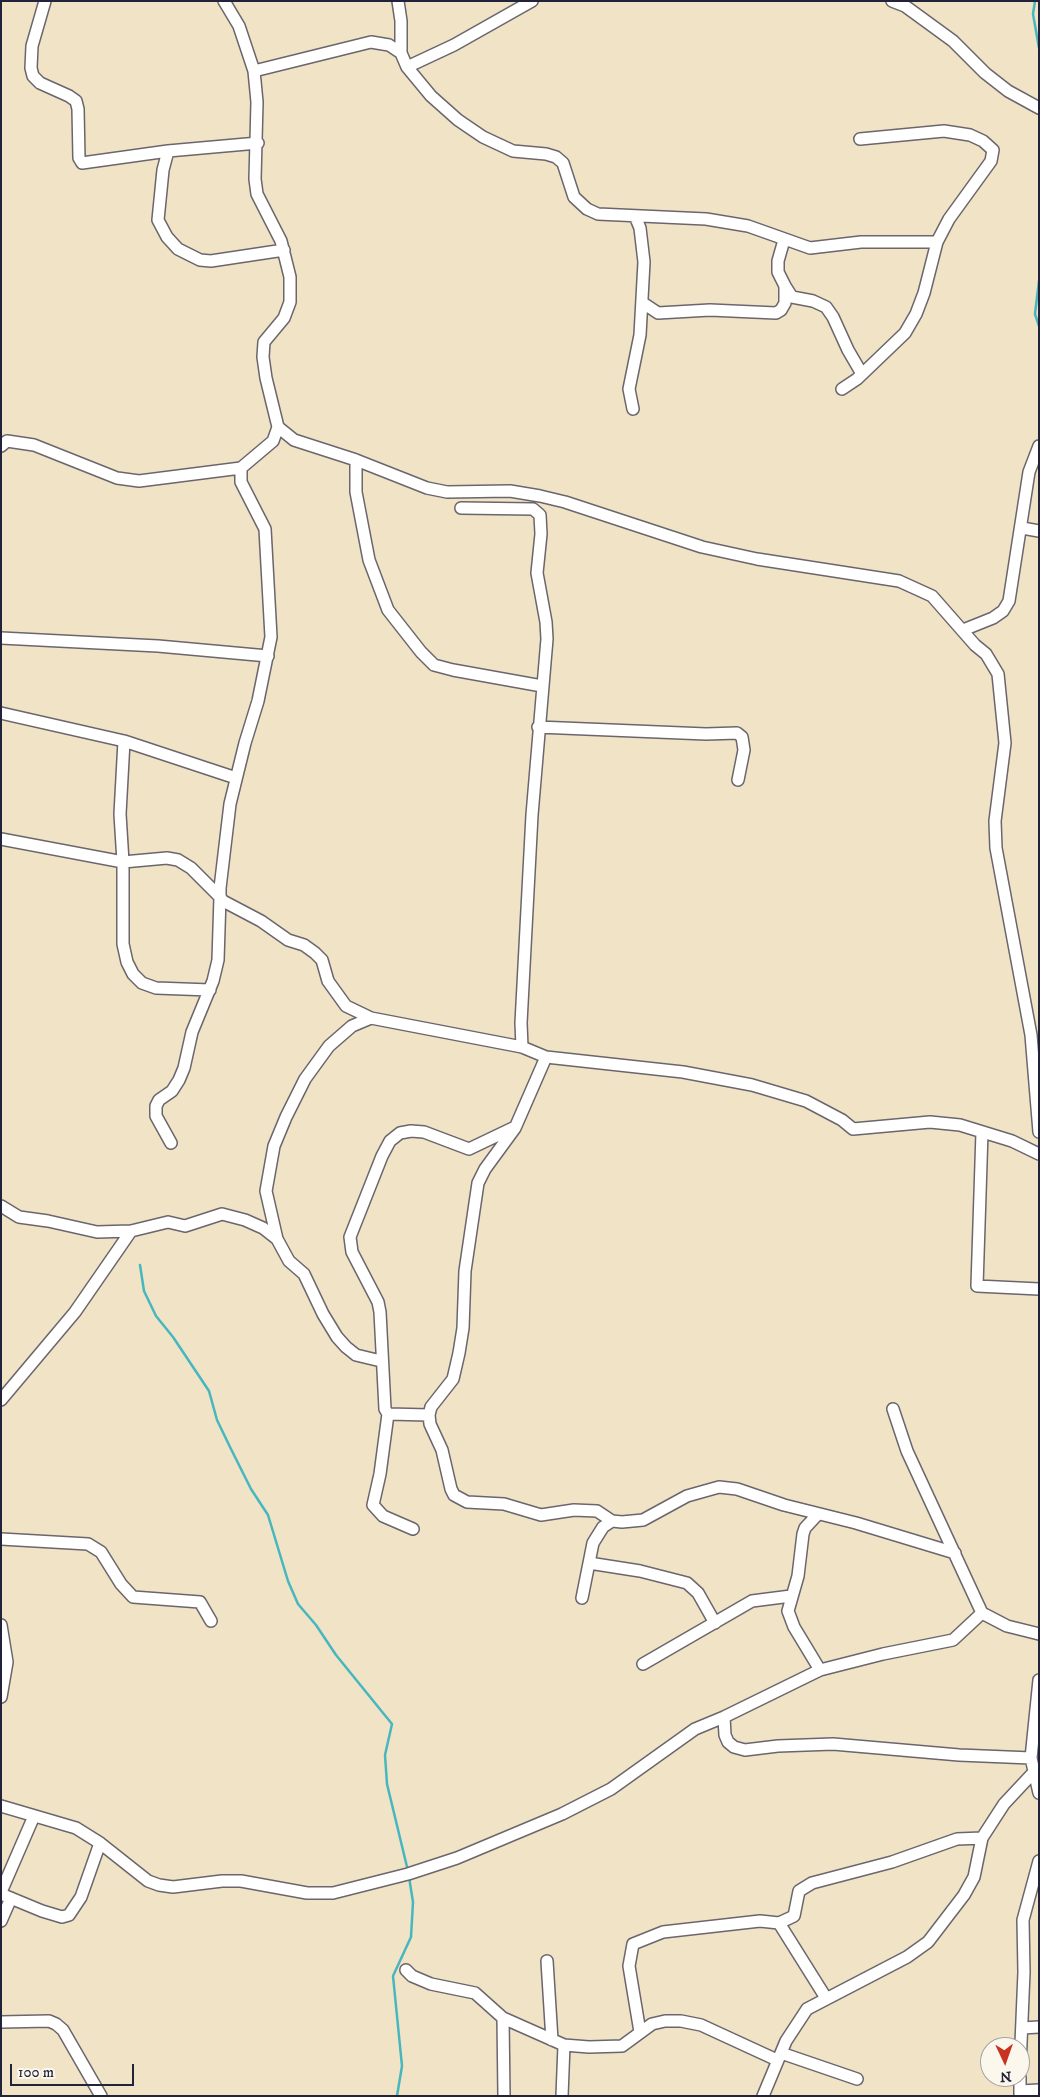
<!DOCTYPE html>
<style>
body{margin:0}
#map{position:relative;width:1040px;height:2097px;overflow:hidden;background:#f0e3c6;font-family:"IM FELL DW Pica",serif}
canvas{display:block}
.frame{position:absolute;inset:0;border:2px solid #22223b;pointer-events:none}
.north{position:absolute;left:980px;top:2037px;width:50px;height:50px;box-sizing:border-box;background:#fbf7ec;border:1px solid #a4a2a5;border-radius:50%;rotate:177deg;font-size:14px;font-weight:700;line-height:20px;text-align:center;color:#22223b}
.north::after{content:'';display:block;margin:auto;width:18px;height:22px;background:#c8321e;clip-path:polygon(50% 0,100% 100%,50% 72%,0 100%)}
.scale{position:absolute;left:10px;top:2064px;width:124px;height:22px;box-sizing:border-box;border:2px solid #22223b;border-top:0;padding-left:6px;font-size:15px;line-height:18px;white-space:nowrap;color:#22223b;-webkit-text-stroke:4px #fbf7ec;paint-order:stroke}
</style>
<div id="map">
<canvas width="1040" height="2097"></canvas>
<div class="frame"></div>
<div class="north">N</div>
<div class="scale">100 m</div>
</div>
<script>
const ctx = document.querySelector('canvas').getContext('2d');
ctx.lineJoin = 'round';
const toPath = rows => new Path2D(rows.map(r => 'M' + r).join(''));
function stroke(path, color, width, dash) { ctx.strokeStyle = color; ctx.lineWidth = width; ctx.lineCap = dash ? 'butt' : 'round'; ctx.setLineDash(dash || []); ctx.stroke(path); }
const stream = toPath([
 [1035,1,1033,14,1039,48],
 [1039,281,1035,314,1039,326],
 [140,1265,144,1291,156,1316,173,1337,209,1391,217,1420,230,1447,251,1489,268,1515,288,1581,298,1604,316,1625,336,1655,392,1724,385,1755,387,1784,408,1871],
 [397,2096,402,2066,393,1976,411,1937,413,1902,409,1877]
]);
const minor = toPath([
 [45,1,32,46,31,68,33,76,40,83,69,96,76,101,78,109,79,158,82,163,168,151,258,143],
 [224,1,239,26,254,71,257,102,255,179,257,194,281,241,290,277,290,302,284,318,264,342,263,357,266,378,278,427,294,440,356,460,427,488,447,492,510,491,540,496,565,502,702,547,757,559,899,581,932,596,975,645,986,654,998,674,1005,743,995,821,996,848,1031,1035,1039,1132],
 [398,1,401,21,401,53],
 [892,1,905,6,953,41,985,73,1008,91,1039,108],
 [407,67,454,45,532,1],
 [254,71,371,42,389,45,401,53,407,67,431,96,458,120,483,137,513,151,546,154,556,157,563,163,574,197,587,209,598,214,706,219,748,226,810,248,861,242,937,242],
 [168,151,163,170,158,220,167,237,178,249,200,260,211,261,284,250],
 [784,240,778,261,778,272,785,286,792,297,813,301,826,307,833,317,848,350,862,374],
 [643,303,658,313,710,310,776,313,781,310,785,303,785,286],
 [842,389,857,379,905,333,916,314,924,293,937,242,949,219,991,161,993,150,983,141,970,135,944,131,860,139],
 [633,409,629,389,640,335,644,262,640,228,635,216],
 [278,427,273,441,241,468,241,482,265,529,271,637,258,701,245,743,230,804,220,888,220,897,223,901,261,921,288,940,304,945,315,953,322,960,328,981,346,1006,371,1018,522,1047,546,1057,683,1072,752,1085,806,1101,842,1120,853,1129,930,1122,960,1125,1012,1141,1039,1154],
 [1,446,7,441,34,445,117,478,139,481,241,468],
 [356,460,356,492,369,560,388,610,421,652,434,665,453,670,542,686],
 [461,508,533,509,540,515,541,534,537,573,546,622,547,639,532,815,521,1023,522,1047],
 [1022,528,1039,531],
 [963,630,993,618,1003,611,1009,601,1029,472,1039,446],
 [1,638,158,646,268,656],
 [1,713,124,741,236,778],
 [538,727,706,734,737,733,742,737,744,750,738,780],
 [124,741,120,814,123,862,123,944,127,962,133,974,142,983,156,988,210,990],
 [1,839,123,862,167,858,178,860,191,868,220,897,218,960,213,981,192,1032,184,1068,179,1080,172,1091,159,1100,156,1106,156,1116,171,1143],
 [546,1057,515,1128,485,1169,478,1183,465,1271,463,1328,459,1353,453,1379,431,1407,429,1415,430,1424,442,1450,451,1489,454,1495,467,1502,504,1504,541,1515,574,1510,597,1511,612,1521,622,1522,643,1520,687,1496,719,1487,737,1489,784,1505,856,1523,955,1553],
 [982,1132,977,1286,1039,1289],
 [1,1206,19,1217,48,1221,97,1232,131,1231,168,1222,185,1226,222,1214,245,1220,263,1228,277,1239,289,1261,304,1274,323,1314,337,1337,346,1347,356,1355,381,1361],
 [277,1239,266,1191,274,1146,286,1117,305,1079,329,1046,352,1026,371,1018],
 [1,1400,75,1312,131,1231],
 [893,1409,907,1451,982,1613],
 [388,1414,380,1474,373,1505,383,1516,413,1529],
 [429,1415,388,1414,385,1409,380,1312,378,1302,352,1252,350,1237,382,1156,390,1141,400,1133,411,1131,424,1132,469,1149,513,1128],
 [818,1514,805,1528,803,1534,798,1576,788,1611,794,1627,820,1670],
 [1,1539,88,1544,101,1552,121,1584,133,1597,200,1602,211,1621],
 [589,1563,640,1571,687,1583,698,1593,715,1623],
 [582,1598,593,1543,603,1527,612,1521],
 [1,1625,7,1662,1,1697],
 [643,1664,752,1601,791,1596],
 [1039,1680,1031,1758,1039,1793],
 [724,1717,725,1735,728,1742,734,1747,745,1750,778,1746,833,1744,959,1755,1031,1758],
 [1,1806,76,1828,100,1843,148,1881,159,1885,173,1887,222,1881,241,1881,307,1893,333,1893,408,1874,457,1858,562,1814,611,1789,695,1729,724,1717,820,1670,883,1654,953,1640,982,1613,1007,1626,1039,1634],
 [1,1892,34,1816],
 [1,1894,42,1911,62,1917,69,1915,81,1897,100,1843],
 [1,1921,11,1898],
 [779,1923,826,1998],
 [547,1961,552,2040],
 [406,1970,412,1976,431,1984,475,1993,503,2018,564,2045,589,2047,622,2046,652,2024,665,2021,681,2021,701,2025,777,2060],
 [503,2018,504,2096],
 [1,2022,49,2021,56,2024,63,2030,101,2096],
 [1022,2028,1039,2027],
 [640,2032,629,1966,633,1944,663,1932,760,1921,779,1923,794,1916,799,1891,812,1883,892,1862,957,1839,982,1838],
 [781,2053,857,2079],
 [1020,2067,1024,1972,1023,1920,1039,1861],
 [1020,2077,1020,2096],
 [1020,2091,1039,2090],
 [562,2096,564,2045],
 [763,2096,786,2041,807,2009,907,1957,928,1942,964,1895,974,1877,982,1838,1004,1804,1033,1773,1039,1770]
]);
stroke(stream, '#47b7bf', 2.5);
stroke(minor, '#6a666c', 14);
stroke(minor, '#fff', 11);
</script>
